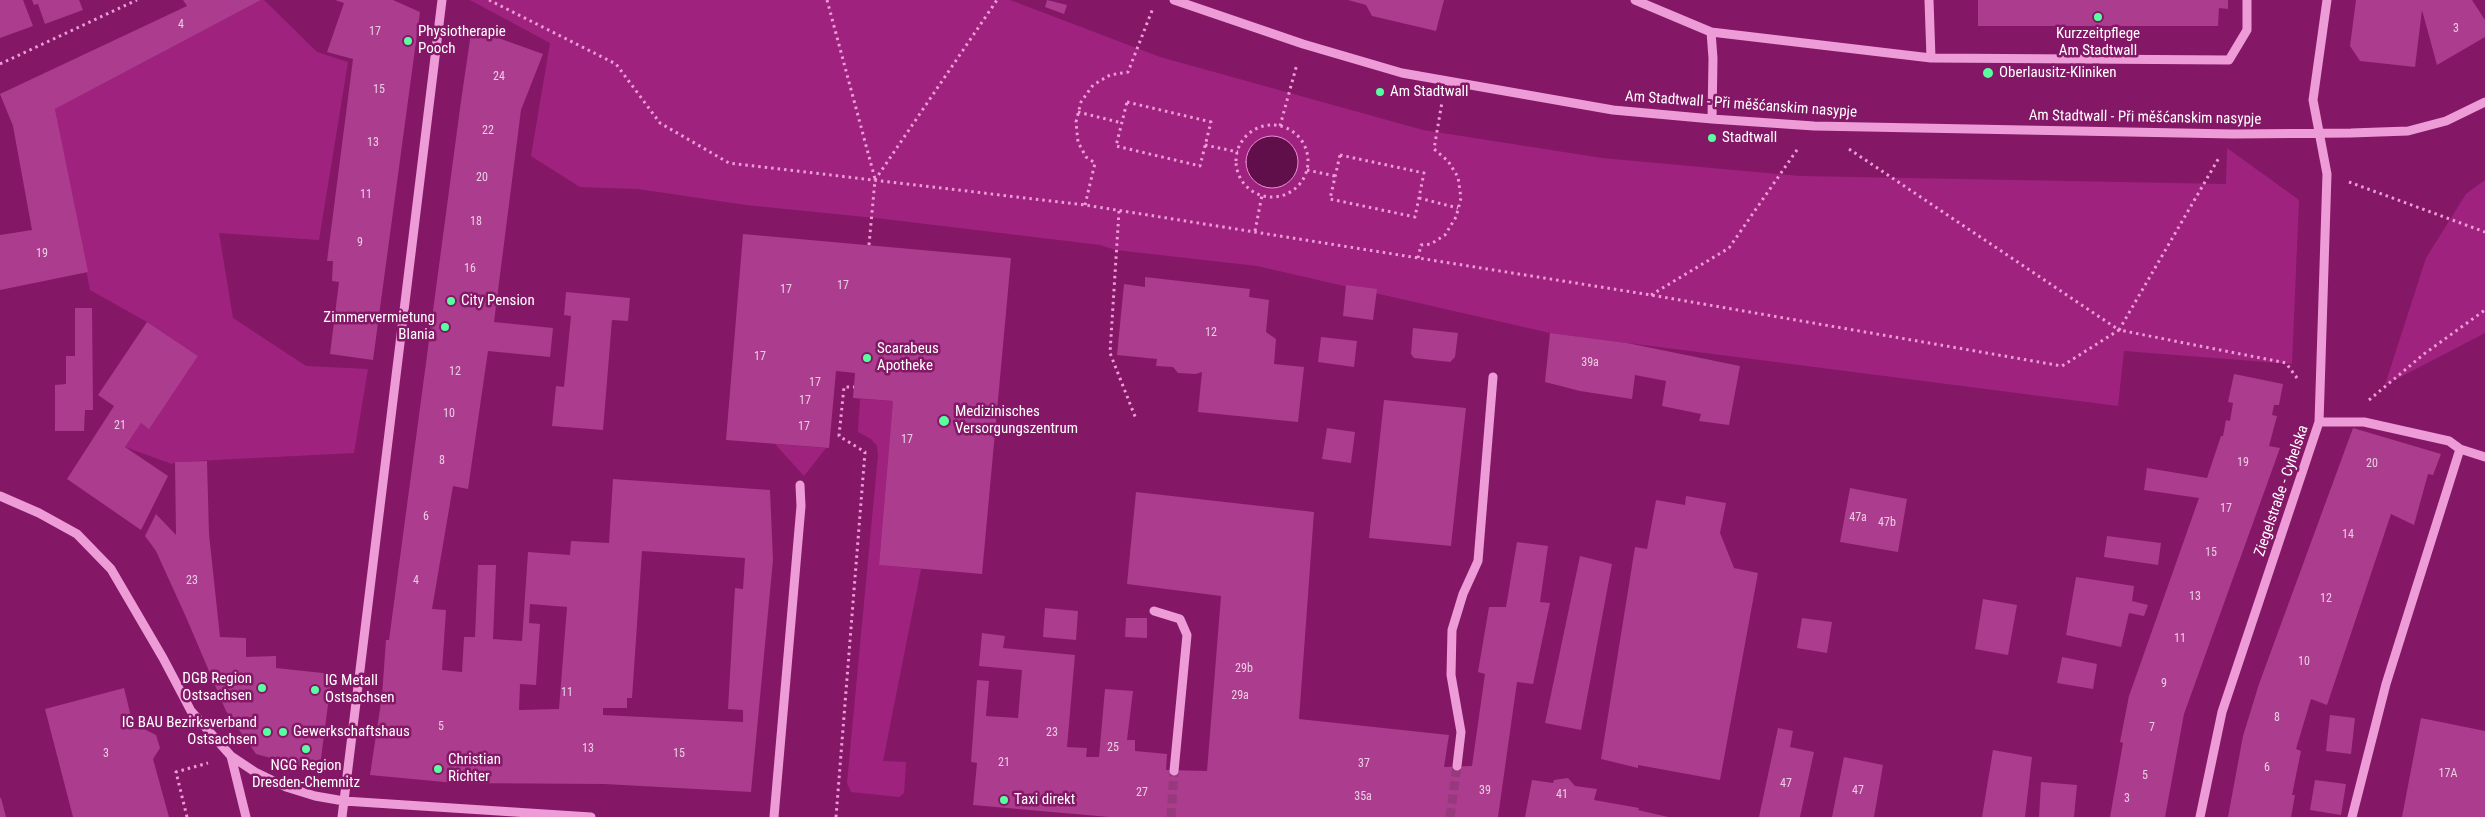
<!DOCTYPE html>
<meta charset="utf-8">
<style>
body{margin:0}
canvas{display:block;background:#841766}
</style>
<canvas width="2485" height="817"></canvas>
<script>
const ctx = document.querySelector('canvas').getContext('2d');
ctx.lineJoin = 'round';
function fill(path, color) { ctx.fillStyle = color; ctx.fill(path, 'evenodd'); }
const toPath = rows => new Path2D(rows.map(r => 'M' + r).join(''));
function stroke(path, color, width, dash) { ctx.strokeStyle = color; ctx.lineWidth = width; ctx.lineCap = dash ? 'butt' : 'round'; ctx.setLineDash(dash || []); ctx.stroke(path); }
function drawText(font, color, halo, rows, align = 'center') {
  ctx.font = font + ' "Roboto Condensed",sans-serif'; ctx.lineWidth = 5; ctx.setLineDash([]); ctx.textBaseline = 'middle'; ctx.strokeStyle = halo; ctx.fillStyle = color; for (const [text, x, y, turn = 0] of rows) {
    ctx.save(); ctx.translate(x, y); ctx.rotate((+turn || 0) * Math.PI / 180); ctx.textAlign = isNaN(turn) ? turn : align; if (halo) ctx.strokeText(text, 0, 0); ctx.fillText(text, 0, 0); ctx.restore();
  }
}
const green = toPath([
 [261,0,264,0,317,52,348,62,319,240,219,233,233,318,306,366,368,369,354,453,176,462,172,464,125,447,141,423,149,428,198,356,147,322,90,290,55,109],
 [470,0,1010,0,1160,57,1423,130,1602,158,1800,176,2226,184,2227,148,2299,200,2292,364,2124,351,2118,406,1550,333,1257,266,1116,250,1100,245,885,219,746,205,638,189,580,187,531,156,550,43],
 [2485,180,2485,333,2385,385,2426,258,2466,194],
 [860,399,893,401,879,565,921,569,883,761,906,762,904,793,899,797,851,792,847,783,878,455,877,446,871,439,858,432],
 [775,444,826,448,804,476]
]);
const water = toPath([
 '1246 162a26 26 0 1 1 52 0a26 26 0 1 1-52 0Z'
]);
const building = toPath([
 [0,0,23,0,33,26,0,38],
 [32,0,79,0,83,10,45,24,38,4,34,5],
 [183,0,261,0,55,109,88,272,0,290,0,235,32,230,13,126,0,94,187,6],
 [335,0,393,0,420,12,373,360,330,354,339,282,332,281,333,261,327,261,353,59,327,52,344,3],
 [1047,0,1067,5,1064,14,1045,7],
 [1348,0,1444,0,1436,31,1372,16,1366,5],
 [1978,0,2228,0,2228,9,2219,8,2218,26,1978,26],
 [2356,0,2472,0,2485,20,2485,37,2437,65,2422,10,2415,67,2360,61,2350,46],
 [476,30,543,54,521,110,494,322,553,328,550,357,488,351,468,489,453,486,432,609,446,610,442,670,462,672,464,637,475,637,478,565,496,565,493,639,522,641,528,552,570,555,571,541,609,543,613,479,770,490,773,560,751,792,604,784,455,783,370,775,382,696,386,640,389,640,461,101,471,33],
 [642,551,745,558,743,589,735,588,728,709,743,710,743,722,603,715,603,708,627,708,627,698,632,698],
 [530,604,567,607,559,709,519,710,520,684,536,685,540,624,529,623],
 [743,234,1011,258,982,574,879,565,893,401,853,398,855,373,836,371,829,448,726,440],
 [1145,277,1250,289,1249,297,1269,300,1266,332,1276,339,1274,364,1304,367,1298,422,1198,412,1202,372,1196,374,1178,373,1173,367,1156,366,1157,359,1117,355,1124,284,1145,287],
 [1346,285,1377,289,1373,320,1343,316],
 [566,292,630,298,628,321,612,320,603,430,552,426,556,386,564,387,571,316,564,315],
 [75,308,92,308,93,410,85,410,84,431,55,431,55,385,66,384,66,356,75,356],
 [147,322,198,356,149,429,141,423,125,447,168,476,141,530,67,479,114,406,98,395],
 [1413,328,1458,333,1455,357,1450,362,1414,358,1411,354],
 [1550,333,1627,343,1740,366,1729,425,1699,421,1701,414,1662,406,1666,381,1635,375,1632,399,1580,391,1545,382],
 [1321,337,1357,341,1354,367,1318,362],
 [2234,374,2283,384,2279,405,2274,405,2272,415,2277,416,2269,446,2280,448,2184,714,2165,817,2110,817,2123,743,2120,742,2129,696,2199,498,2144,490,2147,468,2207,478,2221,436,2223,436,2226,420,2230,421,2233,403,2228,402],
 [1384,400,1466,408,1451,546,1369,538],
 [1327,428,1355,432,1351,463,1322,459],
 [2353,428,2441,454,2433,475,2428,474,2414,525,2391,514,2327,705,2311,699,2296,749,2301,751,2292,795,2295,795,2291,817,2228,817,2243,736,2259,684],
 [207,461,209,534,220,637,246,638,246,657,276,656,276,668,332,674,320,766,315,770,256,754,226,711,186,617,156,551,145,536,156,514,176,535,175,462],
 [1850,488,1907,499,1898,552,1840,542],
 [1136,492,1314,512,1299,719,1449,735,1444,767,1472,766,1485,674,1478,672,1489,607,1506,607,1517,542,1548,546,1540,602,1550,603,1533,684,1517,682,1498,817,1109,817,973,805,977,763,971,762,977,680,989,681,986,716,1018,718,1022,670,979,666,982,633,1005,636,1003,648,1075,655,1067,747,1087,748,1086,757,1099,757,1105,689,1133,691,1127,740,1135,740,1135,751,1167,754,1166,770,1207,771,1221,596,1127,584],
 [1686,496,1726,503,1720,533,1734,568,1758,573,1720,780,1638,765,1638,768,1601,759,1635,547,1647,549,1656,500,1685,505],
 [2107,536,2161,543,2158,565,2104,557],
 [1580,556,1612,564,1581,730,1545,723],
 [2076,577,2134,586,2132,601,2148,605,2144,616,2129,613,2121,647,2066,635],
 [1983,599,2017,605,2008,655,1975,649],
 [1045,608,1078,611,1076,640,1043,637],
 [1126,618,1147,618,1147,638,1125,637],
 [1802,618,1832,622,1827,653,1797,648],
 [2062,657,2097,664,2093,689,2057,683],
 [124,688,134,729,144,729,156,735,160,748,153,759,169,817,73,817,45,709],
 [2330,715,2355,718,2351,754,2326,751],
 [2421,718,2485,731,2485,817,2402,817],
 [1778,728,1793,731,1790,747,1814,752,1800,817,1759,817],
 [1993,750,2032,757,2025,817,1982,817],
 [1844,757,1883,765,1874,817,1832,817],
 [1568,778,1575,786,1597,789,1594,800,1639,808,1638,810,1668,817,1525,817,1532,780,1553,783,1554,780],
 [2315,780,2346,784,2341,815,2310,810],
 [2041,782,2077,785,2074,817,2039,817],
 [0,798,1,798,6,817,0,817]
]);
const minorTunnel = toPath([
 [1171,817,1174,771],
 [1450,817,1457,766]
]);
const path = toPath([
 [489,0,616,64,660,123,729,163,1085,205,1651,295,2062,366,2119,330,2286,363,2297,378],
 [827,0,875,179],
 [0,64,137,0],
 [1127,102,1211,122,1200,166,1116,146,1127,102],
 [1078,112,1122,123],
 '1236 161a36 36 0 1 1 72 0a36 36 0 1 1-72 0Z',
 [1280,126,1297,64],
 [1205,145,1238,152],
 [1849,149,2119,330,2220,156],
 [1340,155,1424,173,1415,217,1330,199,1340,155],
 [1307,170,1335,176],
 [2349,182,2485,232],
 [1419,198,1458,208],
 [1085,205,1095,163,1086,157,1078,142,1076,122,1081,102,1093,85,1110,75,1128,72,1153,8],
 [1119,211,1110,353,1136,419],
 [1255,231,1262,195],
 [869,245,875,180,997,0],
 [1418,258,1421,245,1431,244,1445,235,1456,217,1461,198,1458,177,1448,161,1434,149,1442,102],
 [1651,295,1729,248,1799,147],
 [2369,400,2424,354,2485,310],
 [187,817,176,772,208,763],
 [836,817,865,452,839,436,844,387,854,387]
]);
const minor = toPath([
 [1174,0,1303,44,1402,73,1613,110,1712,119,1814,126,2233,134,2351,133,2408,131,2446,121,2485,102],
 [1635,0,1711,32,1931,58],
 [1929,0,1931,58,2229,60,2247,30,2247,0],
 [1711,32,1713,58,1712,119],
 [2319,422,2364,422,2449,441,2460,449,2386,684,2352,817],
 [2460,449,2485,457],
 [0,496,39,513,77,534,111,569,163,658,191,711,231,756,255,772,286,787,315,796,344,801,591,817],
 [1154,611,1180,619,1187,635,1174,771],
 [231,756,246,817],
 [1457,766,1461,732,1451,675,1452,630,1463,594,1478,561,1493,377],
 [342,817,442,0],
 [774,817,801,506,800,485],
 [2200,817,2222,712,2319,422,2327,174,2313,100,2327,0]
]);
const markers = [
 [2098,17,5,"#57ff9e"],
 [408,41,5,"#57ff9e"],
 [1988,73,6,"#57ff9e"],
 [1380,92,5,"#57ff9e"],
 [1712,138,5,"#57ff9e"],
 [451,301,5,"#57ff9e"],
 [445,327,5,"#57ff9e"],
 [867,358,5,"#57ff9e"],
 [944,421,6,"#57ff9e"],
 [262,688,5,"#57ff9e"],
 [315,690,5,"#57ff9e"],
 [267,732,5,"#57ff9e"],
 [283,732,5,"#57ff9e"],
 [306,749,5,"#57ff9e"],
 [438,769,5,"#57ff9e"],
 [1004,800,5,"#57ff9e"]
];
const numberNames = [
 ["4",181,25],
 ["3",2456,29],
 ["17",375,32],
 ["24",499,77],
 ["15",379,90],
 ["22",488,131],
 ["13",373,143],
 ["20",482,178],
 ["11",366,195],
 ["18",476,222],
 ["9",360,243],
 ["19",42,254],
 ["16",470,269],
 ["17",843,286],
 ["17",786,290],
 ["12",1211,333],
 ["17",760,357],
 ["39a",1590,363],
 ["12",455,372],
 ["17",815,383],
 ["17",805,401],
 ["10",449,414],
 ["21",120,426],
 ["17",804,427],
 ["17",907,440],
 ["8",442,461],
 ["19",2243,463],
 ["20",2372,464],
 ["17",2226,509],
 ["6",426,517],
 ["47a",1858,518],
 ["47b",1887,523],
 ["14",2348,535],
 ["15",2211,553],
 ["23",192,581],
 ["4",416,581],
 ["13",2195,597],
 ["12",2326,599],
 ["11",2180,639],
 ["10",2304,662],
 ["29b",1244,669],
 ["9",2164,684],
 ["11",567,693],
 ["29a",1240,696],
 ["8",2277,718],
 ["5",441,727],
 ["7",2152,728],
 ["23",1052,733],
 ["25",1113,748],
 ["13",588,749],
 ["3",106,754],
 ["15",679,754],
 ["21",1004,763],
 ["37",1364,764],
 ["6",2267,768],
 ["17A",2448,774],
 ["5",2145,776],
 ["47",1786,784],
 ["39",1485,791],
 ["47",1858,791],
 ["27",1142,793],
 ["41",1562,795],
 ["35a",1363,797],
 ["3",2127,799]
];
const poiNames = [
 ["Physiotherapie",418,32],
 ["Pooch",418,49],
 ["Kurzzeitpflege",2098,34,"center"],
 ["Am Stadtwall",2098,51,"center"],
 ["Oberlausitz-Kliniken",1999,73],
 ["Am Stadtwall",1390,92],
 ["Stadtwall",1722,138],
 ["City Pension",461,301],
 ["Zimmervermietung",435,318,"right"],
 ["Blania",435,335,"right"],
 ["Scarabeus",877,349],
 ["Apotheke",877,366],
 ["Medizinisches",955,412],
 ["Versorgungszentrum",955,429],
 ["DGB Region",252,679,"right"],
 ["Ostsachsen",252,696,"right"],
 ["IG Metall",325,681],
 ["Ostsachsen",325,698],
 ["IG BAU Bezirksverband",257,723,"right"],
 ["Ostsachsen",257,740,"right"],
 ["Gewerkschaftshaus",293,732],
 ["Christian",448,760],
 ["Richter",448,777],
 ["NGG Region",306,766,"center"],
 ["Dresden-Chemnitz",306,783,"center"],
 ["Taxi direkt",1014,800]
];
const streetNames = [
 ["Am Stadtwall - Při měšćanskim nasypje",1741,105,4],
 ["Am Stadtwall - Při měšćanskim nasypje",2145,118,1],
 ["Ziegelstraße - Cyhelska",2282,491,-71]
];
fill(green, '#9f237e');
fill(water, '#610f4a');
stroke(water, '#ef8ed7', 1);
fill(building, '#ac3c8e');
stroke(minorTunnel, '#963a7d', 9, [9, 4.5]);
stroke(path, '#ed9cd7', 3, [2.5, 4]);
stroke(minor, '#ed9cd7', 9);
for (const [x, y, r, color] of markers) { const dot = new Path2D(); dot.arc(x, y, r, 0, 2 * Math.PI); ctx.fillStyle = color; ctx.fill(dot); stroke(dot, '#841766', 2); }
drawText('12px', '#eacee3', null, numberNames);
drawText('15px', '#fff', '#841766', poiNames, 'left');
drawText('15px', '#fff', '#841766', streetNames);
</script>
